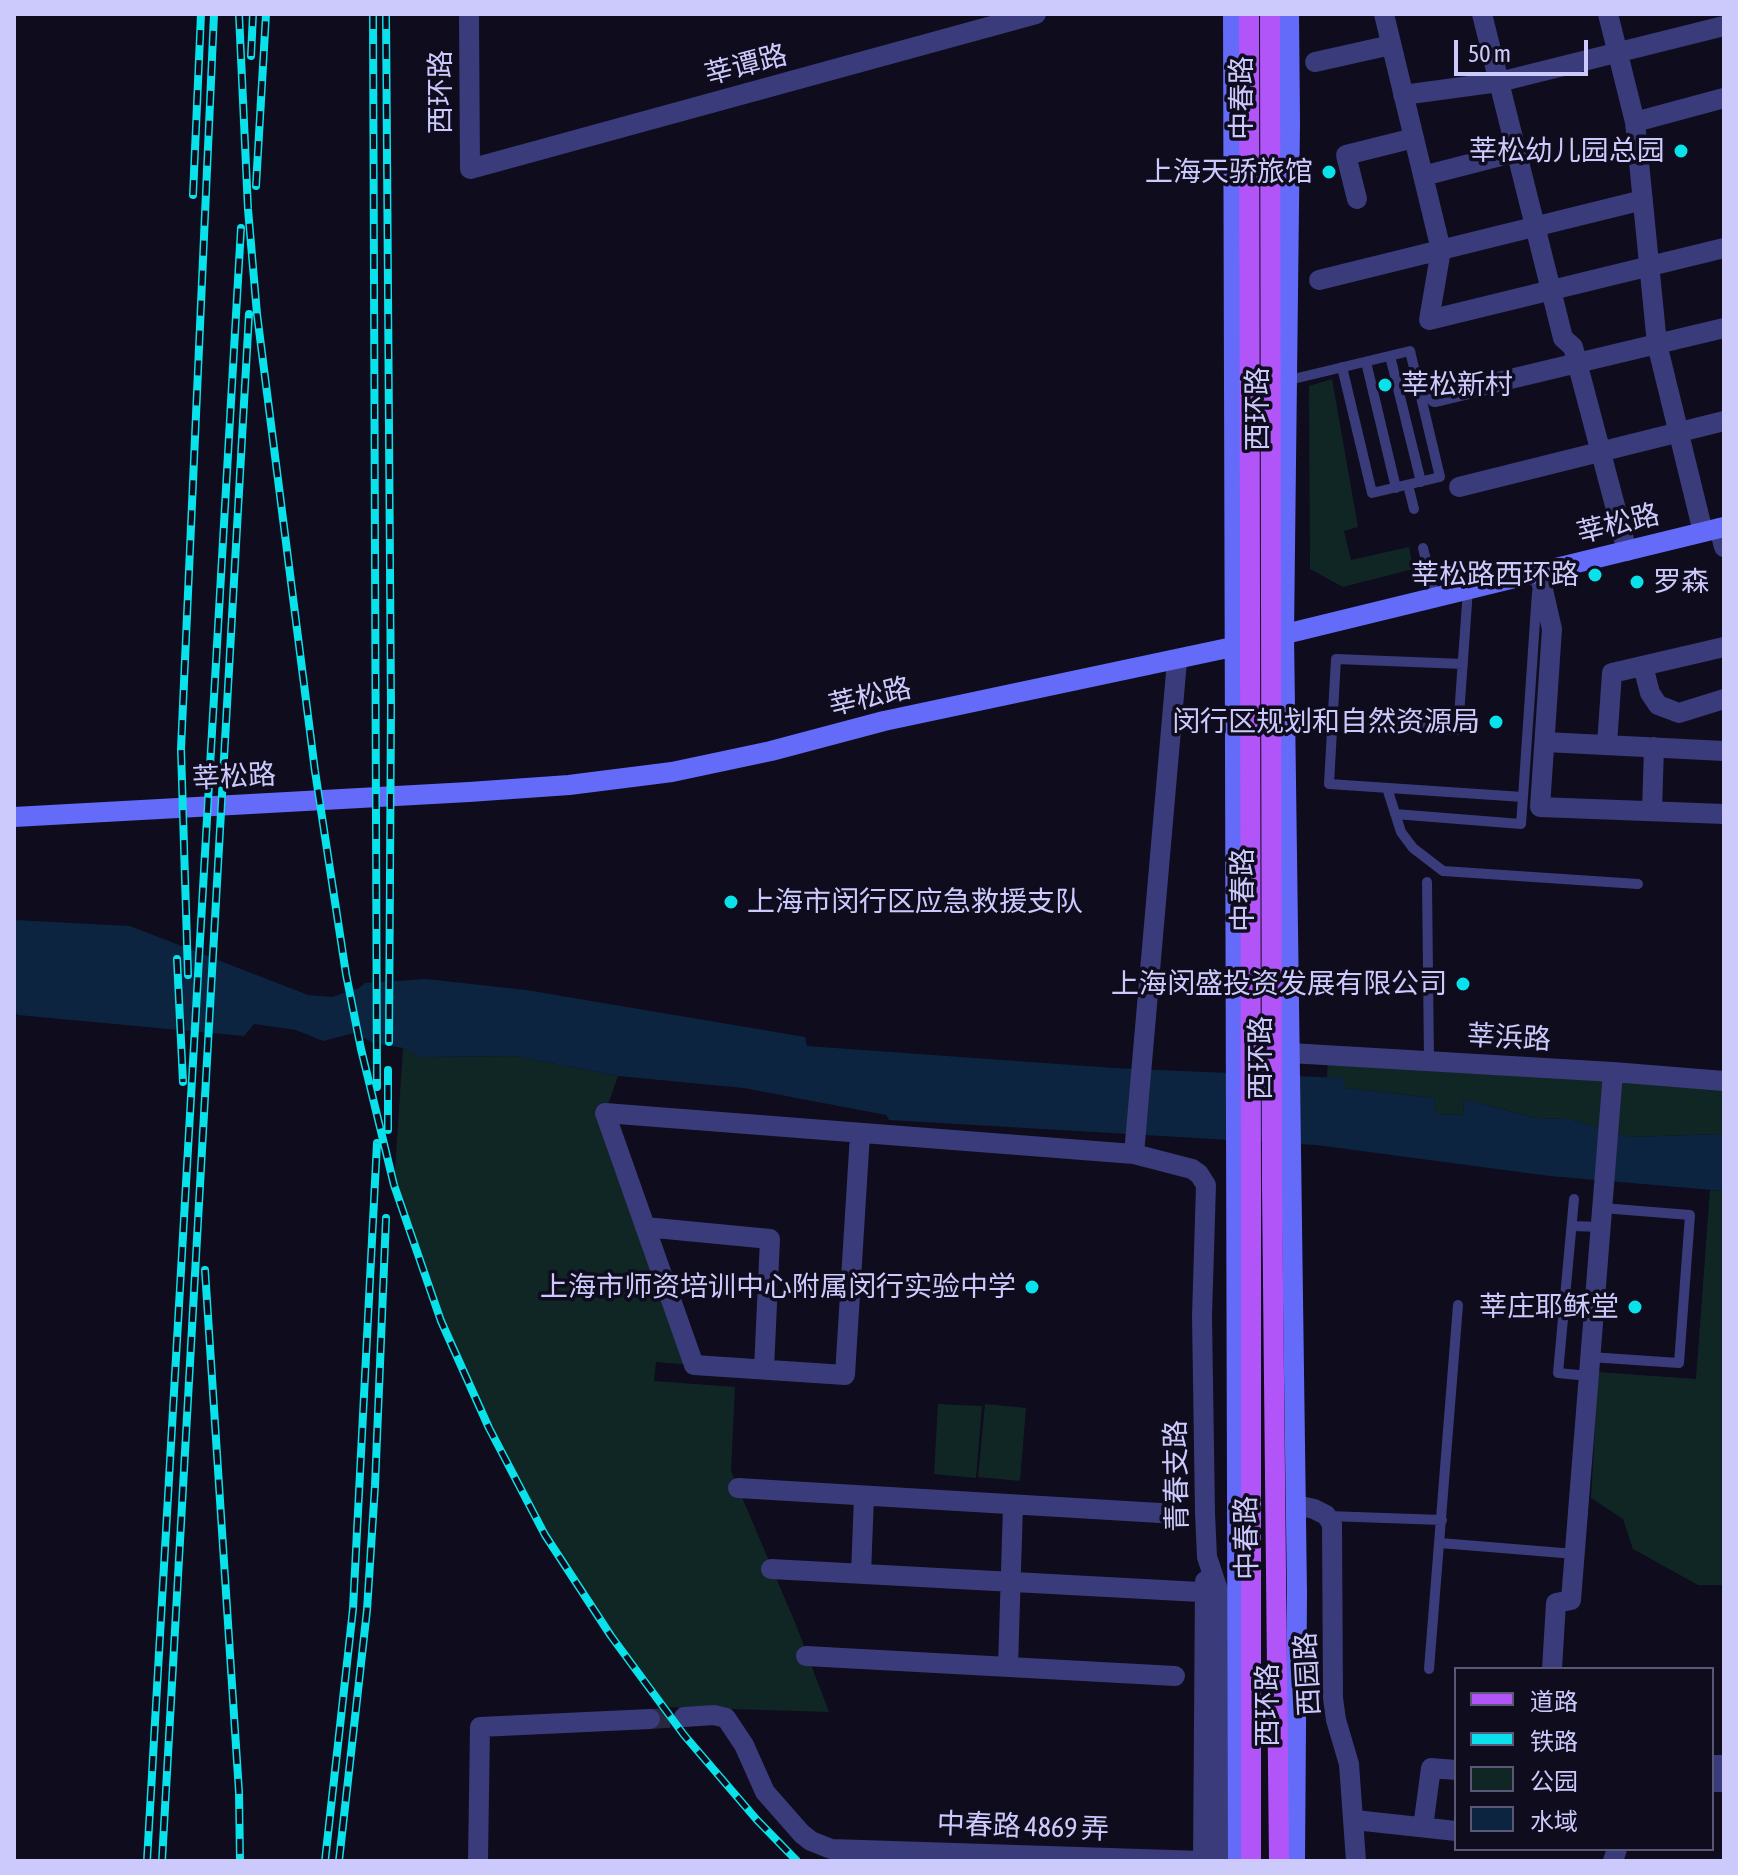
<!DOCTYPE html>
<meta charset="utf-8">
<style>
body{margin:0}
#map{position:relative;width:1738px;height:1875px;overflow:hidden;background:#0e0c1d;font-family:"Asap Condensed","Noto Sans SC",sans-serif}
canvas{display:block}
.frame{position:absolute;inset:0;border:16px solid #cccafd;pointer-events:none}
.legend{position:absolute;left:1454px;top:1667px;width:260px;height:184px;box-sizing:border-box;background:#0e0c1d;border:2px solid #5a5877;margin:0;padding:10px 14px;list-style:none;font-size:24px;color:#cccafd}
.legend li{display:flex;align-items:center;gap:16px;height:40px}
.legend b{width:40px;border:2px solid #5a5877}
.scale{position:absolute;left:1454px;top:40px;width:134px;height:36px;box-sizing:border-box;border:4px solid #cccafd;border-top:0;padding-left:10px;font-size:24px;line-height:28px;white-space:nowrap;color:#cccafd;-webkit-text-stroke:6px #0e0c1d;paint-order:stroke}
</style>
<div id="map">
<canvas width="1738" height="1875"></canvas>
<div class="frame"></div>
<ul class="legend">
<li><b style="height:10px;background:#b155f9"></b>道路</li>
<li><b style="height:10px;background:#09e2ea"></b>铁路</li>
<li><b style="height:22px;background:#102624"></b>公园</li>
<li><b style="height:22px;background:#0d2440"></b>水域</li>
</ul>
<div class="scale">50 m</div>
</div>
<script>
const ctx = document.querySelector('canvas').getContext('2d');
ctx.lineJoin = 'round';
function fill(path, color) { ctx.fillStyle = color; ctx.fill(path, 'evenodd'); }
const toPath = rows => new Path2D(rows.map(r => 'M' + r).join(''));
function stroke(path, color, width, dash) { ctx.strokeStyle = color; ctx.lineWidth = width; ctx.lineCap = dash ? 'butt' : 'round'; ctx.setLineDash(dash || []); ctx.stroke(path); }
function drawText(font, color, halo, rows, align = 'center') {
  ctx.font = font + ' "Asap Condensed","Noto Sans SC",sans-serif'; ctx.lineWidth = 7; ctx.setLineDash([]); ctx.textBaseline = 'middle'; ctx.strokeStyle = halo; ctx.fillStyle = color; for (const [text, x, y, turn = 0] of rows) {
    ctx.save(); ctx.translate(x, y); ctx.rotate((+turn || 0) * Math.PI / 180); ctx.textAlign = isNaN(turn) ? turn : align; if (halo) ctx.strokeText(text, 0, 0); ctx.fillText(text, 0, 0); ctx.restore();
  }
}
const green = toPath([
 [1332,379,1358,527,1344,531,1351,560,1409,547,1413,569,1343,587,1310,569,1309,386],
 [403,1048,421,1057,515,1056,618,1076,605,1113,694,1365,656,1362,654,1381,735,1387,731,1471,796,1625,829,1712,664,1707,611,1636,545,1535,489,1428,441,1321,394,1185],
 [1328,1055,1724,1077,1724,1134,1630,1137,1569,1119,1536,1118,1463,1099,1464,1115,1436,1114,1434,1098,1345,1088,1327,1077],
 [1710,1190,1724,1191,1724,1585,1698,1585,1633,1549,1623,1519,1591,1498,1598,1372,1696,1379],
 [938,1404,982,1406,976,1478,934,1474],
 [985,1404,1026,1408,1020,1481,978,1477]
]);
const water = toPath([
 [14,920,130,926,308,995,332,997,359,988,365,983,426,979,526,990,805,1037,807,1046,1114,1068,1343,1078,1346,1088,1434,1098,1436,1114,1464,1115,1463,1099,1536,1118,1569,1119,1630,1137,1724,1134,1724,1191,1550,1176,1316,1145,889,1120,886,1115,744,1088,618,1076,515,1056,421,1057,403,1048,374,1043,354,1033,323,1041,296,1030,254,1024,244,1036,18,1015,14,1010]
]);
const minorTunnel = toPath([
 [650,1719,684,1717]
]);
const service = toPath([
 [1390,356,1421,482],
 [1366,362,1396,488],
 [1285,381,1410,351,1440,477,1372,493,1342,367],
 [1408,485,1414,509],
 [1423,548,1435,597],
 [1463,664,1336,659,1329,784,1523,797,1537,592],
 [1376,725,1458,730,1468,589],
 [1387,788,1401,832,1413,848,1443,871,1638,884],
 [1395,814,1521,824,1523,797],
 [1427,882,1429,1061],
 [1574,1199,1558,1373,1589,1376],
 [1572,1226,1601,1227],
 [1590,1357,1679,1363,1690,1215,1602,1208],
 [1328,1516,1442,1520],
 [1440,1543,1575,1554],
 [1429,1669,1458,1305]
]);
const minor = toPath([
 [469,14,470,169,1036,14],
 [1384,14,1441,250,1429,320,1724,248],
 [1482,14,1563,338,1573,347,1627,551],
 [1608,14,1635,122,1657,344,1703,532],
 [1315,62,1391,45],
 [1403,95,1499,82,1724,26],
 [1635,122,1724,98],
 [1423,176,1516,152],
 [1357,199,1346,155,1414,138],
 [1319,280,1643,200],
 [1435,397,1724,328],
 [1459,487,1724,421],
 [1719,528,1724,547],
 [1539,572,1552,629,1540,807,1724,814],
 [1177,661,1134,1154,1192,1169,1199,1174,1206,1185,1202,1316,1205,1513,1207,1557,1219,1593,1221,1861],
 [1643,666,1650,693,1658,705,1679,713,1724,699],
 [1545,742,1724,751],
 [1607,744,1612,673,1724,647],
 [1652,811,1654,747],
 [1290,1053,1613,1072,1724,1081],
 [860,1134,845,1375,694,1365,605,1113,1134,1154],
 [645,1227,770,1239,764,1369],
 [738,1488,1177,1514],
 [1296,1505,1314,1509,1326,1515,1332,1524,1333,1698,1336,1720,1349,1764,1356,1861],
 [771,1569,1219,1593],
 [861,1574,864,1496],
 [806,1656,1175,1676],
 [1008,1667,1013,1505],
 [1552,1669,1556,1603,1571,1600,1613,1072],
 [684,1717,714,1715,726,1718,744,1745,765,1792,802,1834,811,1841,831,1849,1203,1861],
 [1712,1765,1724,1765],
 [1712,1782,1724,1782],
 [1355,1820,1456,1831],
 [1423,1827,1431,1768,1456,1770],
 [478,1861,480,1727,650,1719],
 [1203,1861,1205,1581],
 [1613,1861,1617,1849]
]);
const secondary = toPath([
 [1233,14,1238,1861],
 [1289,14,1290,122,1284,634,1297,1593,1295,1861],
 [1273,637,1724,527],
 [14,817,469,792,569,785,672,772,771,751,884,721,1242,645]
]);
const primary = toPath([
 [1272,1187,1279,1861],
 [1251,1861,1251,1187]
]);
const rail = toPath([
 [239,14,248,209,257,314,315,771,346,974,361,1049,394,1185,441,1321,489,1428,545,1535,611,1636,684,1735,757,1820,797,1861],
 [373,14,377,1087],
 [386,14,391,706,389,1042],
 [251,56,253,14],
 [256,186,266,14],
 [193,195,201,14],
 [177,959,183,1082],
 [188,975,181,749,214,14],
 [388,1130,388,1070],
 [205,1270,239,1792,240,1861],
 [147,1861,241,228],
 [162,1861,249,314],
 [325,1861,353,1609,377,1143],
 [339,1861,367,1610,375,1486,386,1218]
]);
const primaryBridge = toPath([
 [1249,14,1251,1187],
 [1270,14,1272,1187]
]);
const markers = [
 [1681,151,8,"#09e2ea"],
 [1329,172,8,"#09e2ea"],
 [1385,385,8,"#09e2ea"],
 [1595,575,8,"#09e2ea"],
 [1637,582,8,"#09e2ea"],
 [1496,722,8,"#09e2ea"],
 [731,902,8,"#09e2ea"],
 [1463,984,8,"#09e2ea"],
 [1032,1287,8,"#09e2ea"],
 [1635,1307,8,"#09e2ea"]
];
const streetNames = [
 ["莘谭路",746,65,-15],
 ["西环路",441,92,-90],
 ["中春路",1242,98,-90],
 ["西环路",1258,409,-90],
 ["莘松路",1618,524,-14],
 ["莘松路",870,697,-13],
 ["莘松路",234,777,-3],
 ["中春路",1243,890,-90],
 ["莘浜路",1509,1038,3],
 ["西环路",1261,1058,-90],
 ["青春支路",1177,1476,-91],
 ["中春路",1247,1538,-91],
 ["西园路",1308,1674,-93],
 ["西环路",1268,1705,-90],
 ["中春路 4869 弄",1023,1827,2]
];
const poiNames = [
 ["莘松幼儿园总园",1665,151],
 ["上海天骄旅馆",1313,172],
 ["莘松新村",1401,385,"left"],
 ["莘松路西环路",1579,575],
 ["罗森",1653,582,"left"],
 ["闵行区规划和自然资源局",1480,722],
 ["上海市闵行区应急救援支队",747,902,"left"],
 ["上海闵盛投资发展有限公司",1447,984],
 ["上海市师资培训中心附属闵行实验中学",1016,1287],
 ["莘庄耶稣堂",1619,1307]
];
fill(green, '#102624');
fill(water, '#0d2440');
stroke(minorTunnel, '#2a283f', 20, [20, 10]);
stroke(service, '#393b7a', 10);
stroke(minor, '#393b7a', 20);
stroke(secondary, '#646bf9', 20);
stroke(primary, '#b155f9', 20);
stroke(rail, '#09e2ea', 8);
stroke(rail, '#0e0c1d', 5, [15]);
stroke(primaryBridge, '#b155f9', 20);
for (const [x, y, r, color] of markers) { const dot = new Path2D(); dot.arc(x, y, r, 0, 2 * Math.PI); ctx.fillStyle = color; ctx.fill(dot); stroke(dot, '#0e0c1d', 3); }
drawText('28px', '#cccafd', '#0e0c1d', streetNames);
drawText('28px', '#cccafd', '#0e0c1d', poiNames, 'right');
</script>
